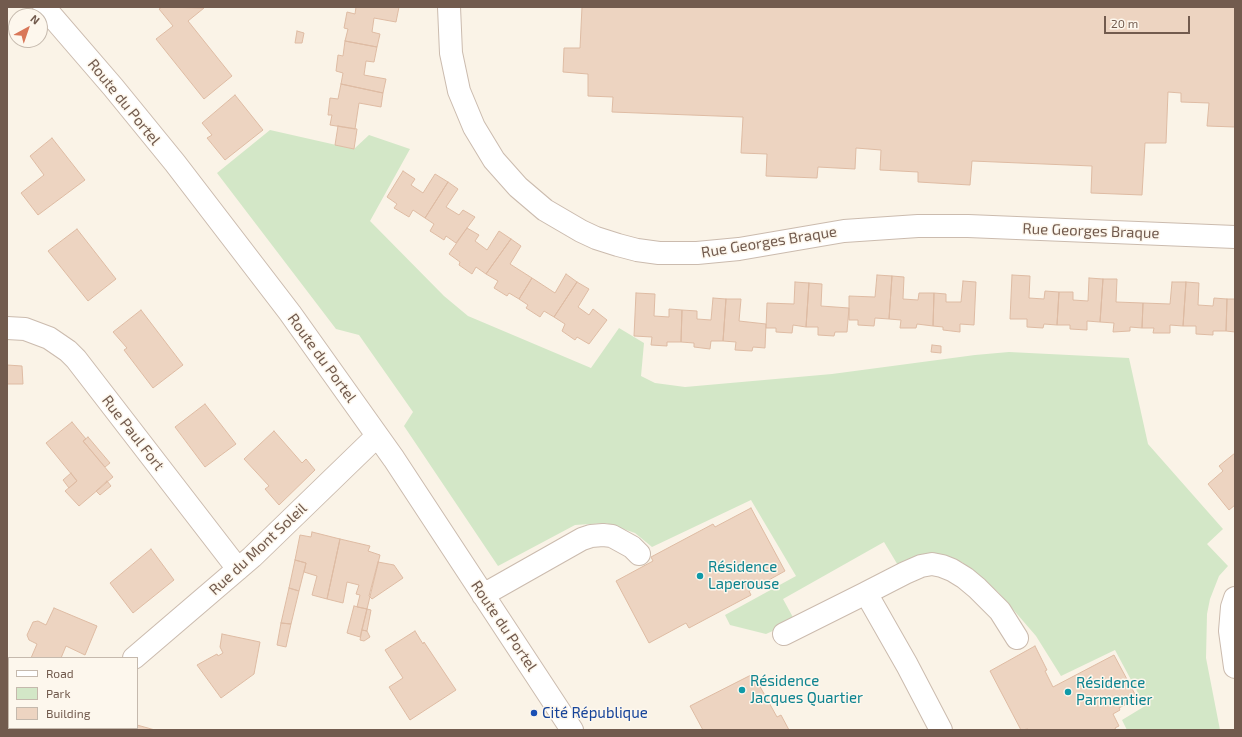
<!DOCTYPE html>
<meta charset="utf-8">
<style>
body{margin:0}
#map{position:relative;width:1242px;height:737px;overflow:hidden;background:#faf3e7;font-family:"Exo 2",sans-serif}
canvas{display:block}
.frame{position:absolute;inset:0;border:8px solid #725b4e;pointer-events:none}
.legend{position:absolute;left:8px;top:657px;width:130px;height:72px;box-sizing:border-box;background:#fdf7ed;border:1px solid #c5b9ad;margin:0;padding:5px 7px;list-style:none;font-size:12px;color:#725b4e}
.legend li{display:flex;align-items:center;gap:8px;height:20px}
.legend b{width:20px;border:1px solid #c5b9ad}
.north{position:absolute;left:8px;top:8px;width:40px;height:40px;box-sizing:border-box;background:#fdf7ed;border:1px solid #c5b9ad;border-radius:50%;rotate:40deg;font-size:11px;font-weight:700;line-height:16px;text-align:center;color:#725b4e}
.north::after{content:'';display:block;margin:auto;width:14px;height:18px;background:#d97758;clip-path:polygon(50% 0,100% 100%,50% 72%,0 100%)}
.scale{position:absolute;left:1104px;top:16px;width:86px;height:18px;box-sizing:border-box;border:2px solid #725b4e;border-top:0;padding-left:5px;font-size:12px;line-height:14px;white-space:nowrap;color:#725b4e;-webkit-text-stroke:3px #fdf7ed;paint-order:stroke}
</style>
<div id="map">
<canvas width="1242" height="737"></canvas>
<div class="frame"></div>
<ul class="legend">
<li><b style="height:5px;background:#fff"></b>Road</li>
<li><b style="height:11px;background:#d3e7c7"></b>Park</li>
<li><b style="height:11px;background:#edd4c1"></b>Building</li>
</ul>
<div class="north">N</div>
<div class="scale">20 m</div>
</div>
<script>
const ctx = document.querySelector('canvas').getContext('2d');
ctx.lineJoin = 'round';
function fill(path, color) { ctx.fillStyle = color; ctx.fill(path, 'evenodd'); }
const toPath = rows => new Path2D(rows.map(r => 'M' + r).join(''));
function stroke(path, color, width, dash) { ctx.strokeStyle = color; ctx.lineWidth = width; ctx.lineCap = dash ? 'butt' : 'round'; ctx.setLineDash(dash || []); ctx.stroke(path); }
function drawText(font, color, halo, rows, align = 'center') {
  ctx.font = font + ' "Exo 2",sans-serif'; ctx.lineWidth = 3; ctx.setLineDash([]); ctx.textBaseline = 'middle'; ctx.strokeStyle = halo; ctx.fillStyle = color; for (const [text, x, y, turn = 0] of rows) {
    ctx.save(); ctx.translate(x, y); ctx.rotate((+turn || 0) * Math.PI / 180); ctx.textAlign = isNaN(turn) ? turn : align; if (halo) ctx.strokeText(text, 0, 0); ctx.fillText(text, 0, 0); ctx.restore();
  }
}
const green = toPath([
 [270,130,354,149,369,135,410,149,370,221,444,296,468,316,591,368,619,328,644,343,641,376,655,383,685,387,832,374,975,355,1009,352,1129,358,1148,444,1223,529,1207,544,1228,566,1219,576,1210,599,1207,614,1206,658,1220,730,1127,730,1122,720,1145,706,1115,650,1061,676,1036,636,998,592,962,562,933,555,899,567,884,542,783,599,795,621,766,634,730,625,725,615,796,576,751,500,652,547,635,533,606,523,575,525,498,566,404,426,413,412,359,335,336,329,217,173]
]);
const building = toPath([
 [162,7,204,8,188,21,232,76,204,99,156,39,173,26,159,9,162,7],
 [356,7,399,7,396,22,374,18,372,32,380,34,377,47,345,41,348,29,344,28,347,12,355,14,356,7],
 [582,7,1235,7,1235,127,1207,126,1209,103,1181,102,1181,93,1168,92,1166,143,1145,143,1142,195,1091,193,1092,166,972,161,970,185,918,182,918,172,880,170,881,150,856,148,855,169,818,167,817,178,766,176,767,154,741,153,743,117,612,112,613,97,588,96,588,74,563,72,564,48,580,48,582,7],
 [297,31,304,33,302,43,295,43,297,31],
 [345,41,377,47,374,62,366,61,364,75,386,79,383,93,341,84,343,73,336,71,338,55,343,56,345,41],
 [341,84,383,93,381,107,359,103,355,129,330,125,332,115,328,115,330,98,338,99,341,84],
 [235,95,263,130,225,160,207,138,212,135,202,123,235,95],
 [338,126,357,129,354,149,335,145,338,126],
 [52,138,85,180,38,215,21,193,44,175,30,156,52,138],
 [403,171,415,179,411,185,423,193,435,174,448,182,425,218,413,210,409,217,394,208,397,204,387,197,403,171],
 [448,182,458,189,446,207,459,215,463,210,475,217,456,243,446,236,444,240,430,231,434,224,425,218,448,182],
 [467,228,479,235,475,241,487,250,499,231,511,239,486,274,476,267,472,274,459,265,460,262,449,254,467,228],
 [77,229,116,279,88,301,48,251,77,229],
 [511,239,521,246,510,264,532,278,519,299,509,293,507,296,494,288,498,281,486,274,511,239],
 [566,274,577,282,554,317,544,311,540,317,526,308,528,305,519,299,532,278,555,293,566,274],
 [877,275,892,276,889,319,875,318,874,326,858,325,858,320,849,320,849,296,875,297,877,275],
 [1012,275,1030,276,1029,298,1044,299,1045,291,1059,292,1057,325,1044,324,1043,328,1027,327,1027,319,1010,319,1012,275],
 [892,276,904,277,903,299,918,300,919,293,934,293,933,326,917,324,916,328,900,328,901,320,889,319,892,276],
 [1089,278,1103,279,1100,322,1087,321,1087,330,1070,329,1070,325,1057,325,1059,292,1073,292,1073,300,1088,301,1089,278],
 [1103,279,1117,279,1116,302,1143,303,1142,328,1130,327,1130,331,1113,332,1114,323,1100,322,1103,279],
 [963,281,976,282,974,325,960,324,960,332,943,330,943,327,933,326,934,293,946,294,946,302,961,302,963,281],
 [577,282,589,289,578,307,589,315,593,309,607,320,589,344,577,337,575,340,562,331,565,324,554,317,577,282],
 [795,282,809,283,806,327,793,325,792,333,776,332,776,328,766,328,767,303,794,304,795,282],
 [1172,282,1186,282,1183,326,1170,325,1170,333,1153,333,1154,328,1142,328,1143,303,1170,304,1172,282],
 [1186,282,1199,283,1198,305,1213,306,1214,298,1227,299,1226,331,1213,331,1213,335,1196,334,1196,326,1183,326,1186,282],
 [809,283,822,284,821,306,849,308,847,332,835,332,834,336,818,335,818,327,806,327,809,283],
 [636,293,655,294,654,316,669,317,669,309,682,310,681,342,667,342,667,346,651,345,652,337,634,336,636,293],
 [713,298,726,299,723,341,711,341,710,349,694,347,694,343,681,342,682,310,697,311,697,319,711,320,713,298],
 [726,299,741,299,739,321,766,324,765,348,753,347,752,351,735,350,736,342,723,341,726,299],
 [1227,299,1235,299,1235,332,1226,331,1227,299],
 [141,310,183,365,153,388,124,350,127,348,113,332,141,310],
 [932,345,941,346,941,353,931,352,932,345],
 [7,365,22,366,23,384,7,384,7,365],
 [205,404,236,444,205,467,175,427,205,404],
 [72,422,86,439,83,441,113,477,79,506,65,491,77,481,46,443,72,422],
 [274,431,302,463,306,459,315,470,279,505,265,489,269,486,244,459,274,431],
 [88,437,110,463,105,467,83,441,88,437],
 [1235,453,1235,505,1229,510,1208,484,1223,471,1219,466,1235,453],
 [71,473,77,481,69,488,63,480,71,473],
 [107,481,111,486,100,495,96,491,107,481],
 [751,508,785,571,749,591,751,595,689,628,686,623,649,643,616,581,653,561,651,557,713,524,715,527,751,508],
 [312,532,340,539,327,599,312,595,317,576,304,572,306,563,295,560,300,535,311,537,312,532],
 [340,539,370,546,368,551,380,555,367,609,357,607,360,595,356,594,359,585,347,582,343,603,327,599,340,539],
 [151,549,174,580,133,613,110,583,151,549],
 [295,560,306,563,299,591,289,588,295,560],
 [378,562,394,565,403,578,372,599,369,596,378,562],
 [289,588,299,591,291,624,281,623,289,588],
 [354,606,367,609,360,637,347,633,354,606],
 [54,608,97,626,85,655,66,646,61,658,31,658,37,644,29,640,27,635,33,622,38,621,46,625,54,608],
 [367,609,371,610,367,631,362,630,367,609],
 [281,623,291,624,286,647,277,645,281,623],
 [362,630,367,631,370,637,364,641,360,640,362,630],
 [415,631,423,644,424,642,456,690,410,720,389,687,403,678,385,650,415,631],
 [222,634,260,642,254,674,221,698,197,665,217,654,218,656,223,653,220,647,222,634],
 [1035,646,1047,670,1045,671,1053,687,1114,655,1137,698,1119,708,1120,710,1113,714,1119,726,1115,728,1116,730,1029,730,1028,729,1021,730,990,671,1035,646],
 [753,674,777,717,781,715,789,730,703,730,690,706,753,674],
 [137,725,155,730,125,730,125,728,137,728,137,725]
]);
const minor = toPath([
 [44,7,113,87,175,163,290,313,394,459,572,730],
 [449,7,451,53,459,91,474,127,494,160,518,187,545,210,581,231,596,238,618,245,637,250,659,253,697,253,739,249,844,231,918,226,968,226,1235,237],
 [7,328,25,329,49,338,68,351,76,359,238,569],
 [866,593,905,573,921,566,932,564,942,566,952,570,965,578,977,588,1000,611,1017,638],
 [483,595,582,539,591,536,603,535,612,536,632,547,639,554],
 [1235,598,1232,607,1230,631,1235,667],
 [784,634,866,593,907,665,941,730],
 [134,658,252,557,377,436],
 [49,730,51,728]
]);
const markers = [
 [700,576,4,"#0f9aa8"],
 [742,690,4,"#0f9aa8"],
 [1068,692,4,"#0f9aa8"],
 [534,713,4,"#1a4fb4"]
];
const streetNames = [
 ["Route du Portel",124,102,51],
 ["Rue Georges Braque",1091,231,2],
 ["Rue Georges Braque",769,242,-9],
 ["Route du Portel",322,358,54],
 ["Rue Paul Fort",133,433,52],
 ["Rue du Mont Soleil",258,549,-43],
 ["Route du Portel",504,626,56]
];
const cultureNames = [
 ["Résidence",708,567],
 ["Laperouse",708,584],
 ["Résidence",750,681],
 ["Jacques Quartier",750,698],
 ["Résidence",1076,683],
 ["Parmentier",1076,700]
];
const transitNames = [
 ["Cité République",542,713]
];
fill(green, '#d3e7c7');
fill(building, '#edd4c1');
stroke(building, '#debba3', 1);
stroke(minor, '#cbbbae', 24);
stroke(minor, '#fff', 22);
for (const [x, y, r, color] of markers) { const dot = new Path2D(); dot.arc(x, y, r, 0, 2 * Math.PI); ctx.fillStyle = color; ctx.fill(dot); stroke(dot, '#fdf7ed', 1.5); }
drawText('15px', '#725b4e', '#fdf7ed', streetNames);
drawText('15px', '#0d838f', '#fdf7ed', cultureNames, 'left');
drawText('15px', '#164399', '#fdf7ed', transitNames, 'left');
</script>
